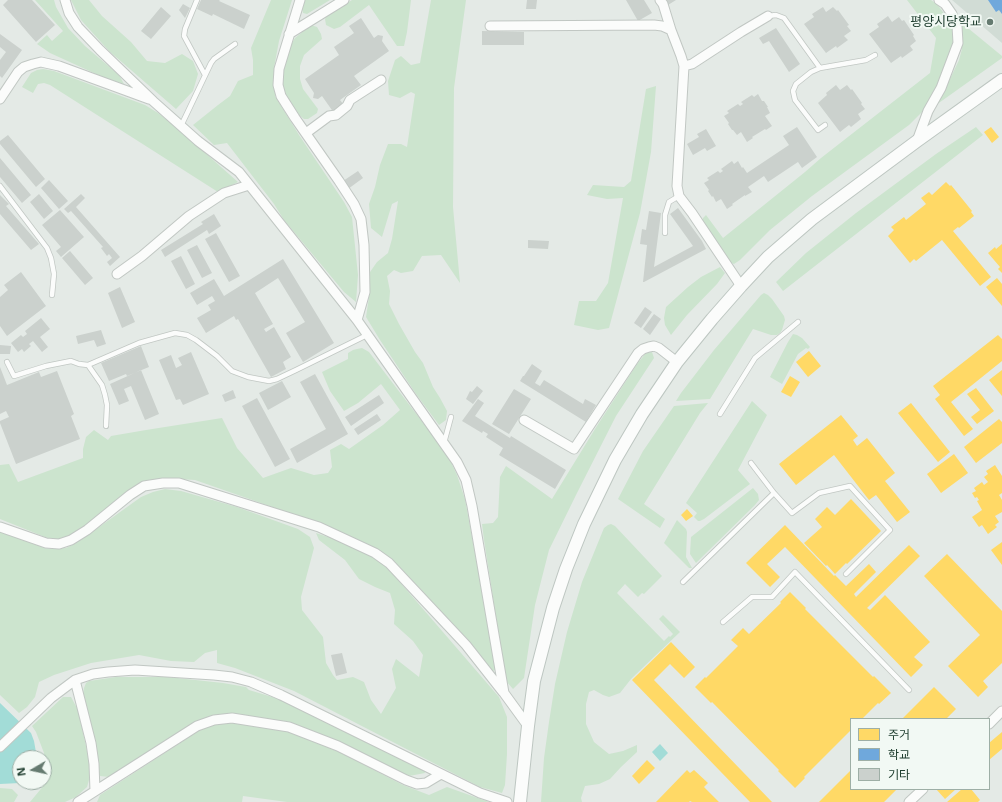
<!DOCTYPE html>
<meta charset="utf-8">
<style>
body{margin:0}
#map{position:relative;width:1002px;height:802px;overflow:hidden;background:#e4eae6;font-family:"Noto Sans","Noto Sans KR",sans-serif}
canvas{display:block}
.legend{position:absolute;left:850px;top:718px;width:140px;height:72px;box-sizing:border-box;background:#f2f9f4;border:1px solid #9eafa6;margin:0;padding:5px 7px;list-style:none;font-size:12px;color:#203f30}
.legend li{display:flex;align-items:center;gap:8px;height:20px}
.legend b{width:20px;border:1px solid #9eafa6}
.north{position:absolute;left:12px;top:750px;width:40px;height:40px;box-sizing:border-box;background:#f2f9f4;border:1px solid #9eafa6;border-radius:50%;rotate:261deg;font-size:11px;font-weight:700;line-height:16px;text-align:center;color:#203f30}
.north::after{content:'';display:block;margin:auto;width:14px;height:18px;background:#657b70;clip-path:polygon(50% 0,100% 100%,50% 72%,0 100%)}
</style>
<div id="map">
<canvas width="1002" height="802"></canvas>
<ul class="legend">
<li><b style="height:11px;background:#ffd966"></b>주거</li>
<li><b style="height:11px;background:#6fa8dc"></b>학교</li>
<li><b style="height:11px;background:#cbd1cd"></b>기타</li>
</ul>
<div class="north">N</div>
</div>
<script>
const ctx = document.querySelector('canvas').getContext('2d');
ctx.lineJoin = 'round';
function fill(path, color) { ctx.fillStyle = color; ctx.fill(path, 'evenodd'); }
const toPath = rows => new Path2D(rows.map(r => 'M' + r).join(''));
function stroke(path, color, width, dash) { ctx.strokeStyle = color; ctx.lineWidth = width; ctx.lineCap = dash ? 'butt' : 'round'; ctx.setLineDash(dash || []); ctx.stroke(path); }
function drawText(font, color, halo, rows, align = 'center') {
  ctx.font = font + ' "Noto Sans","Noto Sans KR",sans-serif'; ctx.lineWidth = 4; ctx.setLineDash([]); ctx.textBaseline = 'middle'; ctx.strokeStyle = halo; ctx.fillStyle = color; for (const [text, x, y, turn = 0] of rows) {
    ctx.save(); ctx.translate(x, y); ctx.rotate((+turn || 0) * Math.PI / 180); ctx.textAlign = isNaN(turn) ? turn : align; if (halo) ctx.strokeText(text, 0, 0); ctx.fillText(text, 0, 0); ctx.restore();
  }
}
const built = toPath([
 [952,0,1002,0,1002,43]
]);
const green = toPath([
 [35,0,54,0,56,7,68,28,85,46,119,75,124,84,107,79,50,53,37,44,47,35,52,41,63,31],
 [71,0,89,0,102,16,131,42,147,61,165,63,182,54,193,61,198,74,193,91,176,109,109,51,81,20],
 [271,0,292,0,279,41,274,68,275,96,299,135,344,202,352,217,358,275,356,302,344,292,284,220,274,204,227,143,214,145,193,125,218,105,230,96,238,81,253,75,253,60,251,48],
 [305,0,330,0,307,14,303,13,302,8],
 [352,0,411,0,407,32,404,46,397,46,369,5,340,27,334,29,326,25,325,19,328,14],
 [431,0,466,0,454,88,453,207,460,283,441,255,422,256,413,271,401,273,394,270,387,276,390,291,389,304,399,324,415,352,423,363,433,387,440,398,447,411,446,420,439,425,416,394,380,340,366,317,369,297,370,272,377,262,388,253,392,239,398,201,392,204,382,237,371,228,369,204,375,187,380,165,388,144,401,144,407,147,415,94,411,92,400,98,389,95,388,81,395,60,401,56,411,65,420,63],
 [907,0,931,0,937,4,943,12,949,21,953,31,954,43,943,76,924,110,909,125,812,196,770,230,740,260,734,264,728,261,703,222,703,218,706,215,723,238,805,172,821,158,930,73,936,38],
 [963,24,1002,56,1002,58,936,105,935,105,950,79,959,60,962,49,962,25],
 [311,25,317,27,321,34,322,39,304,55,300,66,300,79,303,89,318,109,317,113,308,119,304,119,299,115,286,95,282,84,283,71,289,48,295,38],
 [43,69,54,71,145,105,158,113,177,128,238,182,218,192,50,85,44,83,38,84,33,93,22,87,31,73,37,70],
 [656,86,651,152,640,213,609,328,598,330,574,325,579,301,596,301,608,283,623,198,607,199,587,195,593,185,624,187,631,181,646,89],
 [976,127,983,135,783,291,776,282,806,253,856,213,936,154],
 [720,267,725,273,717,284,687,315,671,335,665,325,664,318,666,307,688,287,701,277],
 [764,293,768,295,772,299,784,316,785,320,782,330,780,333,777,335,771,335,753,329,710,399,676,401,681,393,714,350,761,295],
 [793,334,797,335,802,338,810,347,808,349,806,348,798,354,782,384,770,377,788,342],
 [362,348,369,352,440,445,451,462,457,475,465,499,496,667,495,670,493,671,491,669,471,643,394,561,377,549,324,525,195,480,163,478,148,482,74,534,61,540,54,540,45,537,0,519,0,465,9,464,18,482,83,458,83,449,86,437,94,430,108,440,111,436,146,430,222,418,237,448,263,478,291,468,314,475,328,473,332,467,330,450,341,444,349,449,383,425,400,410,381,384,358,403,344,411,330,391,322,372,348,359,348,353,353,350,357,349],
 [652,352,654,358,616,416,577,493,549,550,535,605,524,678,513,689,506,681,484,540,482,524,493,523,498,517,500,477,506,466,552,499,595,429,637,364,646,353],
 [752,401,767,415,738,470,750,484,704,519,700,521,698,521,694,517,697,513,686,503],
 [708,403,700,413,644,504,665,519,660,528,618,499,643,451,674,406],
 [753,488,758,494,759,500,755,505,696,563,690,554,691,537],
 [165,489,181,491,237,507,298,529,310,537,314,548,301,597,302,610,323,637,326,663,333,675,337,680,353,677,364,682,371,700,381,714,396,688,392,669,396,659,419,677,423,655,413,641,394,624,395,610,390,593,375,587,359,579,345,560,319,540,316,533,334,539,379,560,392,573,499,697,507,717,507,754,505,785,502,793,480,787,294,691,235,668,217,663,217,650,205,653,194,662,171,661,139,655,91,663,54,675,39,682,35,697,27,707,19,713,0,695,0,531,44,548,50,549,66,548,76,543,95,530,141,497,153,492],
 [677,520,686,529,687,532,686,557,692,568,689,568,664,543],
 [611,524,615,526,662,576,644,594,642,593,638,597,625,584,617,593,664,641,669,636,670,637,673,634,659,619,663,615,680,632,631,679,620,693,609,697,603,695,594,690,589,692,586,704,586,724,594,742,609,754,623,751,637,745,637,752,621,767,610,779,599,784,585,786,581,798,582,802,541,802,544,758,549,722,555,684,567,632,582,582,604,528,608,525],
 [116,677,168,677,223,683,246,687,249,690,279,699,424,770,425,773,409,776,340,743,289,724,213,717,109,777,100,776,98,769,83,694,84,688,86,683,89,681],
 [63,697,71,697,78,710,86,746,91,773,87,787,76,797,65,802,30,802,45,784,47,772,44,753,36,732,32,726],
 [231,722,286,731,339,752,403,785,429,795,447,787,489,802,287,802,243,796,242,802,97,802,100,795,200,730,215,724],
 [0,788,12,789,18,795,14,802,0,802]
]);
const water = toPath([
 [0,703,31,733,34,741,37,758,20,758,20,782,40,782,0,784],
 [660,744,668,753,660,761,652,752]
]);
const homes = toPath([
 [991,127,999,137,992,143,984,132],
 [946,182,950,186,951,185,972,211,971,212,974,216,959,228,958,227,953,231,991,277,980,286,942,240,916,261,914,259,910,263,888,236,894,230,891,227,904,217,906,220,926,204,921,198,929,192,932,195],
 [1002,244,1002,273,998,269,1000,267,988,253,995,247,996,249],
 [997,278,1002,284,1002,306,986,287],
 [998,335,1002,339,1002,361,951,402,973,429,964,436,935,399,940,395,933,386],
 [809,351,821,366,808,377,796,362],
 [1002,370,1002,396,989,380],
 [790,376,800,382,791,397,781,392],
 [976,388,994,411,977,424,971,417,980,410,967,394],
 [911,403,950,452,938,462,898,413],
 [841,415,858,436,853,440,857,446,867,438,895,473,885,481,910,512,897,522,876,495,869,500,834,455,796,485,779,464],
 [999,419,1002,422,1002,443,976,463,964,447],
 [954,454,968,473,941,493,927,474],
 [995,465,1002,476,1002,493,999,495,1002,500,1002,512,995,516,999,522,995,525,997,527,988,534,982,525,979,527,972,517,982,510,977,501,979,500,977,497,975,498,972,493,976,491,974,488,982,482,984,485,988,482,984,477,988,474,986,471],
 [851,499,881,531,847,564,846,563,835,574,827,565,826,566,804,543,822,527,815,519,827,507,835,515],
 [687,509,693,516,686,521,681,515],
 [785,525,834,576,835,575,846,586,869,564,876,572,854,594,856,597,909,545,920,556,867,608,870,610,885,595,930,642,914,657,923,665,911,677,785,547,767,564,780,577,770,587,746,563],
 [1002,542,1002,565,991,550],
 [947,554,1002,611,1002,663,983,681,988,687,978,697,948,666,980,635,924,576],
 [790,592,806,608,805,609,873,677,874,676,891,693,879,704,878,703,862,719,851,719,851,730,804,777,805,778,795,788,778,771,779,770,712,702,711,703,695,687,705,677,706,678,738,646,731,640,743,628,749,634,781,603,780,602],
 [671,642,695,667,684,678,670,664,654,680,772,802,750,802,632,680],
 [934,687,956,709,946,719,902,719],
 [1002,732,1002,749,989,760,989,743],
 [647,760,655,768,639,784,632,776],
 [687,770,690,773,694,770,708,783,704,787,719,802,692,802,690,801,689,802,656,802],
 [851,770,851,789,897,789,884,802,819,802],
 [936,789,956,789,945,799],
 [962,789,971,789,980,800,978,802,947,802]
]);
const schools = toPath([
 [988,0,1002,0,1002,14,999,10,996,12]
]);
const building = toPath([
 [8,0,32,0,55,25,36,42,3,5],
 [201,0,220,0,219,1,250,15,244,29,213,14,212,16,197,9],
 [527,0,537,0,536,9,526,9],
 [626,0,644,0,652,13,638,21],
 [665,0,676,0,668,5],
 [183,4,190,8,185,18,179,10],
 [161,7,171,16,151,39,141,31],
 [823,7,826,12,833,7,837,11,838,10,849,25,847,26,851,31,844,36,848,40,837,48,836,46,826,53,804,24,814,17,812,14],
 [888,16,892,22,899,17,902,21,904,20,914,35,913,36,916,41,910,46,913,50,902,58,901,56,891,63,869,34,879,27,877,24],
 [361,18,374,38,378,35,383,36,382,41,389,51,354,76,361,85,340,100,344,105,334,113,322,96,318,99,313,98,314,93,305,79,339,55,334,47,354,33,349,26],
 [776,28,800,64,789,72,769,41,763,44,759,38],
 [482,31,524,32,524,45,482,45],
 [0,34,22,50,2,78,0,76,0,60,6,52,0,47],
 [836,85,840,90,847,85,851,90,852,89,862,103,861,104,865,109,858,114,861,119,851,127,849,125,840,132,818,103,827,95,826,93],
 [758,94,762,101,764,101,768,107,767,107,770,113,765,116,772,126,766,130,765,129,752,137,753,138,747,142,741,132,737,135,733,130,732,130,728,124,729,123,724,116,729,113,727,111,738,104,740,106,743,104,741,102,752,95,754,97],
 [797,127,817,157,802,168,798,162,768,182,764,176,748,187,752,192,745,196,745,195,732,204,733,205,727,209,721,199,716,202,713,196,712,197,708,191,709,190,704,183,709,180,707,178,718,171,720,173,723,171,721,169,732,161,734,164,738,161,742,168,743,167,747,173,789,145,783,136],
 [706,129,716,146,707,151,705,148,693,155,687,144,699,137,697,134],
 [8,135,45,179,36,187,0,144,0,141],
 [0,158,31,195,22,203,0,177],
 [358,171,363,178,348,189,343,181],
 [49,180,68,201,59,209,41,188],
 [39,194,53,211,44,219,30,202],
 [81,194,85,198,76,207,120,257,110,266,107,262,112,258,109,254,107,256,101,248,103,247,71,211,68,213,64,209],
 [0,195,9,204,6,206,39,244,31,250,0,214],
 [678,208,702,241,706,249,644,282,643,282,647,245,640,244,642,229,646,230,649,211,661,213,654,267,693,246,670,214],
 [60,210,84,237,61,257,56,251,61,247,42,225],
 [214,214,221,226,209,234,207,230,165,257,161,250,203,224,201,222],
 [216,233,240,276,229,282,205,239],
 [528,240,549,241,548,249,528,248],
 [197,245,212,273,202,278,187,250],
 [70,251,93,278,85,285,62,258],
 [181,256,195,284,186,289,171,261],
 [283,259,334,343,303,362,286,333,305,322,278,278,255,293,273,324,264,329,266,332,274,327,291,357,283,362,286,369,271,377,238,319,236,320,234,316,206,333,197,318,211,310,208,305,215,301,212,296,197,305,190,293,214,279,224,296],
 [21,272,46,306,7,336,0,326,0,297,8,290,4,285],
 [120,287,135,322,122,328,108,293],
 [645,307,652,312,641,328,634,323],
 [654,314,661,319,650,335,643,329],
 [41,318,50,329,40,337,48,347,42,352,33,341,29,344,31,346,24,352,22,349,18,352,11,343,21,335,23,337,27,334,25,331],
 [101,330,106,344,97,347,94,340,78,344,76,336],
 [0,345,11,346,10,354,0,354],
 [141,346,149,367,127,376,126,374,109,381,101,363],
 [191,352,209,394,183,405,180,399,176,400,159,360,171,355,176,368,182,365,178,358],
 [532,364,542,371,535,383,540,386,544,380,583,404,585,399,596,405,586,422,520,381,523,376,524,376],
 [0,367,7,385,39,372,41,377,57,371,74,414,71,416,80,439,16,464,0,423,0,421,9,417,6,411,0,414],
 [141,370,159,414,145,420,131,386,124,389,129,401,119,405,110,384],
 [315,374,348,434,297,463,290,449,326,429,300,382],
 [282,381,291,397,268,410,259,393],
 [477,386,483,391,473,404,466,399,470,391,472,392],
 [514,389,531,399,509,434,492,424],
 [233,390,236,398,225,402,222,395],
 [379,395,384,403,351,426,345,417],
 [257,398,290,459,275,467,242,406],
 [478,399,484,403,475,416,510,438,511,436,566,470,555,489,499,455,503,448,486,437,488,434,483,431,482,433,462,421],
 [377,414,381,420,358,435,354,429],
 [342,653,347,673,336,676,331,655]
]);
const lane = toPath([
 [197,0,185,29,184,36,205,75],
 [768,16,776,15,784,18,820,68],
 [825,125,818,130,795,100,793,91,796,84,811,72,820,68,866,60,875,55],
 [181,126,211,63,214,59,235,44],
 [0,186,47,248,51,258,54,274,52,295],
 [665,233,665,215,669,202,679,196],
 [7,362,14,376,46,366,71,361,79,364,88,365,139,343,175,333,187,335,196,340,217,356,232,371,248,377,269,381,277,379,296,370,367,335],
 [88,365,102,385,105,395,107,405,106,426],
 [720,414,755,358,798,322],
 [444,443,451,417],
 [751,463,774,493],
 [683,582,774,493,792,513,819,493,850,486,890,530,846,574],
 [723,622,752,597,772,597,795,572,909,690]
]);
const street = toPath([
 [65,0,69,13,78,27,100,50,153,101,198,141,239,172,357,320,457,462,466,480,472,506,504,693,528,726],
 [300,0,279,69,278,85,281,96,295,118,339,181,354,204,361,219,364,245,365,292,357,320],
 [660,0,663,4,671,30],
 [490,26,654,25,662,26,671,30,681,56,684,66,677,186,679,196,692,213,741,286],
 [289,34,344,0],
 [684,66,692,64,741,32,768,16],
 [0,99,18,72,24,67,33,64,41,62,59,66,149,99],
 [306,133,329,116,336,115,347,106,350,100,381,80],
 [917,141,928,111,941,88,958,43,957,26,952,14,945,4,939,0],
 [117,274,142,256,189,216,224,193,249,185],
 [524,420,574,449,638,353,643,349,649,347,654,346,659,348,677,362],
 [0,527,46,543,59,544,71,540,87,530,130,495,144,486,163,483,179,483,319,527,375,553,389,563,466,645,503,692],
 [75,680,91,743,94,764,95,791],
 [989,724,1002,711],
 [0,747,51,698,75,680,93,674,108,672,135,670,214,675,232,677,251,682,281,695,480,793,507,802],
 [78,802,197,726,214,720,232,718,289,727,338,746,406,780,417,784,426,783,441,774],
 [909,802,923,789]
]);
const secondary = toPath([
 [520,802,528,726,534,681,553,608,566,569,584,524,615,460,642,414,677,362,712,319,741,286,768,257,812,219,917,141,1002,80]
]);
const markers = [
 [990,22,4,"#657b70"]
];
const poiNames = [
 ["평양시당학교",982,22]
];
fill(built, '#d1dcd5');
fill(green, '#cce4ce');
fill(water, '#a2dcd7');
fill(homes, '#ffd966');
fill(schools, '#6fa8dc');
fill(building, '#cbd1cd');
stroke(lane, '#c1c7c3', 6);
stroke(street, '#c1c7c3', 11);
stroke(secondary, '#bdc6c1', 14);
stroke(lane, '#fbfcfb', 4.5);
stroke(street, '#fbfcfb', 9);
stroke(secondary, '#fbfcfb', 12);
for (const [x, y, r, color] of markers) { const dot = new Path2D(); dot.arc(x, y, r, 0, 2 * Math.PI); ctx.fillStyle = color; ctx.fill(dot); stroke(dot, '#f2f9f4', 1.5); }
drawText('13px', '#203f30', '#f2f9f4', poiNames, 'right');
</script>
